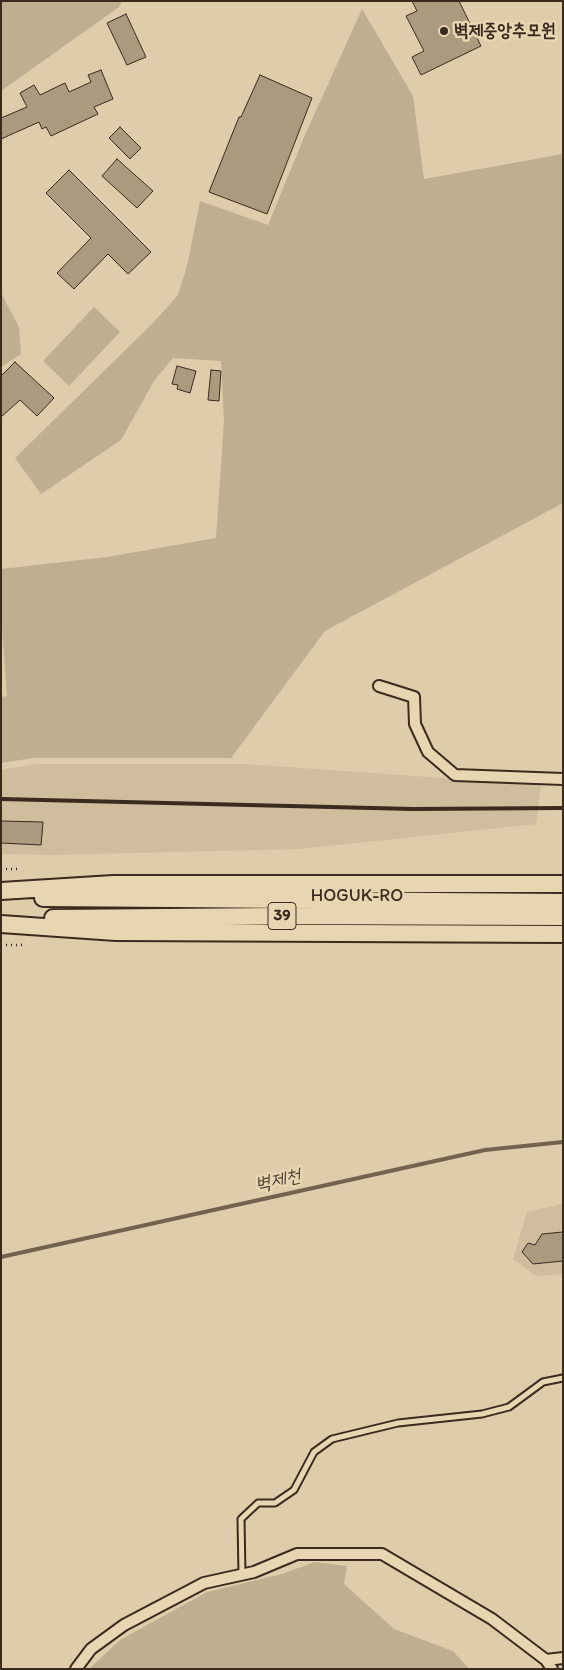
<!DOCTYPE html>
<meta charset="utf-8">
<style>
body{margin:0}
#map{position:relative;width:564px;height:1670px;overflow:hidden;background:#deccaa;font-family:Itim,sans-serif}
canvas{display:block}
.frame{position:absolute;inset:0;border:2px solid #3b2a1e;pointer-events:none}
</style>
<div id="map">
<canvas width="564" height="1670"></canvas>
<div class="frame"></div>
</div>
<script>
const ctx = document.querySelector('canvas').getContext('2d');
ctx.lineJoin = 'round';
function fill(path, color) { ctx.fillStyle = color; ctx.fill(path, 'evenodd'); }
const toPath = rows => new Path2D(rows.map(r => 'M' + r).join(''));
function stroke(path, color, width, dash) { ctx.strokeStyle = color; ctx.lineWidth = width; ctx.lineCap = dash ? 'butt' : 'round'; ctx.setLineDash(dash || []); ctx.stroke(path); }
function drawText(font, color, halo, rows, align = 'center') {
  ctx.font = font + ' Itim,"Poor Story",sans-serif'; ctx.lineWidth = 5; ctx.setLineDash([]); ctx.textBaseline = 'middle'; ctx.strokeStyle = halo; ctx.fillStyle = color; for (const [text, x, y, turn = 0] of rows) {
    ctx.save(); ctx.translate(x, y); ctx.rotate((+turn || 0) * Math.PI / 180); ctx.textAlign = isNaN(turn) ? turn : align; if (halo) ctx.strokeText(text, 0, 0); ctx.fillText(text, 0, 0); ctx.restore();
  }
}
const built = toPath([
 [36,764,246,764,541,785,536,824,300,849,51,855,1,854,1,770],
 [563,1204,563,1274,536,1276,513,1259,527,1212]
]);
const green = toPath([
 [1,1,122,1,119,7,1,91],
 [362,9,413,96,424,179,563,154,563,503,325,631,231,758,33,758,1,763,1,697,7,696,1,615,1,569,107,557,216,538,224,421,221,361,173,358,154,381,121,440,41,494,15,458,151,325,178,295,187,266,200,201,268,225,305,135],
 [1,293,19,327,21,354,1,367],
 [94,307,120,332,69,386,43,361],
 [315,1562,347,1566,344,1584,394,1629,453,1651,469,1669,89,1669,120,1640,207,1592,282,1574]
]);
const stream = toPath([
 [1,1257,485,1150,563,1142]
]);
const building = toPath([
 [412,1,459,1,481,46,421,75,412,57,424,51,406,16,417,11,412,1],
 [126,14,146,57,127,65,107,23,126,14],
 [101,70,113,99,94,107,98,114,51,136,46,127,42,129,39,122,1,139,1,118,27,107,20,93,34,85,40,95,65,83,69,92,91,82,88,75,101,70],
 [260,75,312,98,267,214,209,192,239,117,241,117,260,75],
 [120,127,141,148,130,159,109,138,120,127],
 [117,159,153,191,137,208,102,176,117,159],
 [69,170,151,252,128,274,108,254,74,289,57,273,91,238,46,193,69,170],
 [15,362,54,398,37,416,20,400,1,417,1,376,15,362],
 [177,366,196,371,190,393,177,389,178,385,172,384,177,366],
 [211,370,221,371,219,401,208,400,211,370],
 [1,821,43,822,41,845,1,843,1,821],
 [563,1232,563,1261,533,1264,522,1252,528,1243,535,1245,542,1234,563,1232]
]);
const path = toPath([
 [1,869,19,869],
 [1,945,22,945]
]);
const service = toPath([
 [242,1575,241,1519,258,1503,275,1503,294,1490,314,1452,332,1439,398,1423,482,1414,509,1407,543,1382,563,1378]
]);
const minor = toPath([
 [379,686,414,697,415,724,428,752,455,775,563,779],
 [546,1660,563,1658],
 [76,1669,91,1649,124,1625,204,1583,254,1572,297,1554,382,1554,492,1619,546,1660,552,1669]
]);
const primary = toPath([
 [1,891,113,884,563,884],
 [43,898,563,902],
 [53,918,280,916,563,917],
 [1,924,116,932,563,934]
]);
const rail = toPath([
 [1,799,413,809,563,808]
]);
const markers = [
 [444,31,5,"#3b2a1e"]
];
const shields = [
 [282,916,28]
];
const shieldNames = [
 ["39",282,916]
];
const poiNames = [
 ["벽제중앙추모원",454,31]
];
const streetNames = [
 ["HOGUK-RO",357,896]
];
const waterNames = [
 ["벽제천",278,1181,-12]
];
fill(built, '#cfbd9d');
fill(green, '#bfae90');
stroke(stream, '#73624e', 4);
fill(building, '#ab9a7e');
stroke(building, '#3b2a1e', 1);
stroke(service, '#3b2a1e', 9);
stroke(minor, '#3b2a1e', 14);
stroke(primary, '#3b2a1e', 20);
stroke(path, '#3b2a1e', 2.5, [1, 4]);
stroke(service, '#e8d6b3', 5);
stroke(minor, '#e8d6b3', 10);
stroke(primary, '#e8d6b3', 16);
stroke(rail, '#3b2a1e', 4);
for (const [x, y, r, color] of markers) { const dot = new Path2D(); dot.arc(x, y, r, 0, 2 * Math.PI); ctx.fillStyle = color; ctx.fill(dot); stroke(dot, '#e8d6b3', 2); }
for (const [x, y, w] of shields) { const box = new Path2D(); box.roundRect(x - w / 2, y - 13.5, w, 27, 4); ctx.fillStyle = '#e8d6b3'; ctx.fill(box); stroke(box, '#3b2a1e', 1); }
drawText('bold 16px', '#3b2a1e', null, shieldNames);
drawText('bold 18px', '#3b2a1e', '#e8d6b3', poiNames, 'left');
drawText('18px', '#3b2a1e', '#e8d6b3', streetNames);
drawText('italic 19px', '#524132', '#e8d6b3', waterNames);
</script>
